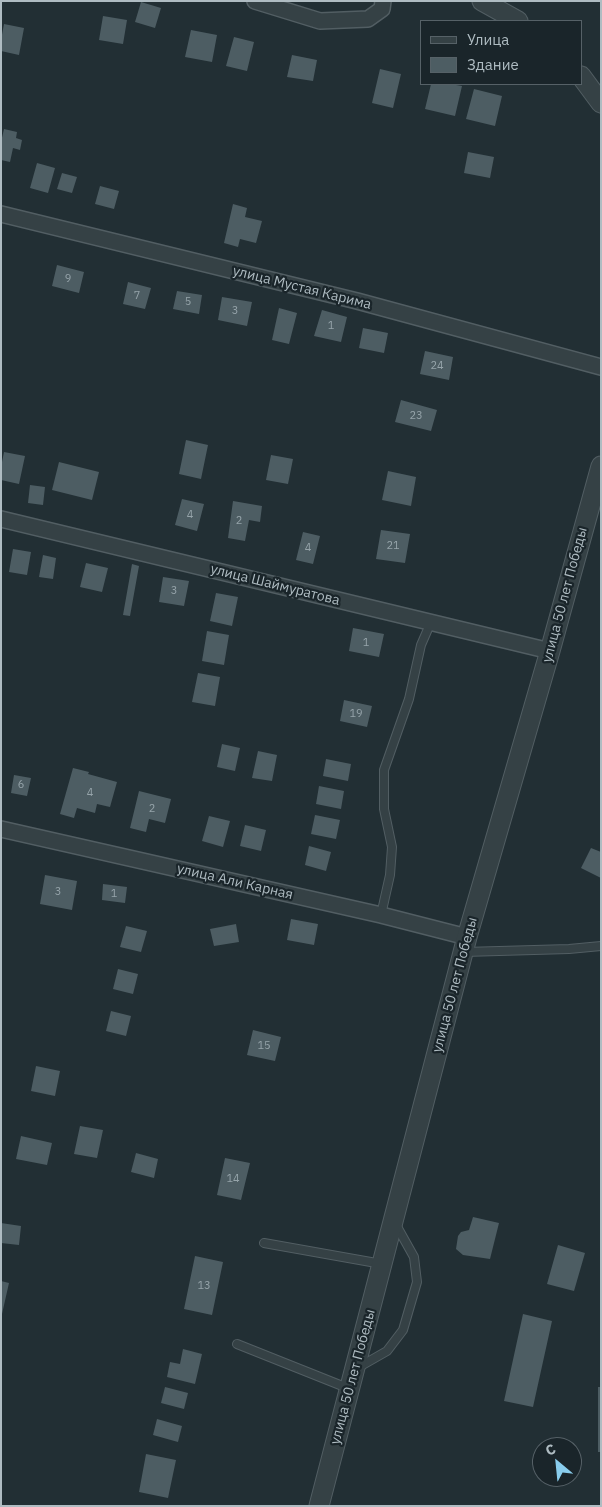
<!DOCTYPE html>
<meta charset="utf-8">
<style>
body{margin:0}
#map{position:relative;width:602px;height:1507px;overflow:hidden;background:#222f34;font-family:"IBM Plex Sans",sans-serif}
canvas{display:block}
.frame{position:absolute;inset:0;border:2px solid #afbcc2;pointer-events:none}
.legend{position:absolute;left:420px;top:20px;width:162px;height:65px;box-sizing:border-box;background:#1a252a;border:1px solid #566167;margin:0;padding:6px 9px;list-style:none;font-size:15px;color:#afbcc2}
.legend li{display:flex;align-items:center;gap:10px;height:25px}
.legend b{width:25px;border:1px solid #566167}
.north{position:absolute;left:532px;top:1437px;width:50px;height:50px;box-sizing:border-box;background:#1a252a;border:1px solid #566167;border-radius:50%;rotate:332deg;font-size:14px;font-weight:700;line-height:20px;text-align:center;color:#afbcc2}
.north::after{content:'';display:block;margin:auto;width:18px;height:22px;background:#89cded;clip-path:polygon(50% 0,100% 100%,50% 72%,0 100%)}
</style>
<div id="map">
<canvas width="602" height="1507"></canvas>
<div class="frame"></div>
<ul class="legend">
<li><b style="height:6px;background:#354145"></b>Улица</li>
<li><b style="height:14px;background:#4d5d63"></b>Здание</li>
</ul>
<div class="north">С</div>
</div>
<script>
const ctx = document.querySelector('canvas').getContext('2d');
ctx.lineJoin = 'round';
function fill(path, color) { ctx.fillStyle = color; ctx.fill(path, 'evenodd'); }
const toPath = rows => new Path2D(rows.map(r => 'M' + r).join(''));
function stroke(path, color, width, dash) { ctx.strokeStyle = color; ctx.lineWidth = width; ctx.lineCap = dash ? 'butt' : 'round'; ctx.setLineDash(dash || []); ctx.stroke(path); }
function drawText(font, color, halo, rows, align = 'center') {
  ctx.font = font + ' "IBM Plex Sans",sans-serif'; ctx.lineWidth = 4.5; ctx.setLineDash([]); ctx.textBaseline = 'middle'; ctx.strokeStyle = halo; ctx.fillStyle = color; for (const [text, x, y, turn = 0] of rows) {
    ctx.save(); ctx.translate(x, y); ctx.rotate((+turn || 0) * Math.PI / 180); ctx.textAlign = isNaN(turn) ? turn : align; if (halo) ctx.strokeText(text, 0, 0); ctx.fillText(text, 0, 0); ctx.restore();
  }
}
const building = toPath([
 [141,2,161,8,155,28,135,22],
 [103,16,127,20,123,44,99,40],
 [4,24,24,28,19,55,1,51,1,40],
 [191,30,217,35,212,62,185,57],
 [234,37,254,42,247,71,226,66],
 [292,55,317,60,313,81,287,77],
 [380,69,401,74,393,108,372,103],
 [431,84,450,84,462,86,455,116,425,109],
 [474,89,502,96,495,126,466,119],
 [4,129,17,132,16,138,22,140,20,150,13,148,10,162,1,160,1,142],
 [468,152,494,157,490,178,464,173],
 [37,163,55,168,48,193,30,188],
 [62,173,77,177,72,193,57,189],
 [100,186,119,191,114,209,95,204],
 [233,204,247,208,245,217,262,221,256,243,240,239,238,247,224,243],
 [57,265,84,272,79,293,52,286],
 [128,282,151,288,145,309,123,304],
 [177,291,202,295,199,314,173,309],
 [222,297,252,302,247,326,218,320],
 [279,308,297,313,289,344,272,340],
 [322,310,347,317,341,342,314,336],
 [363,328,388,333,384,353,359,348],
 [425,351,453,357,449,380,420,374],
 [401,400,437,410,431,431,395,422],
 [186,440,208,445,201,479,179,474],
 [4,452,25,456,19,484,1,480,1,467],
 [271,455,293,459,288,484,266,480],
 [59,462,99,472,92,500,52,490],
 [388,471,416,477,411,506,382,500],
 [30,485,45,487,43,505,28,503],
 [182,499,204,504,197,531,175,525],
 [233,501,262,506,260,522,249,520,245,541,228,538],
 [381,530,410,534,405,563,376,559],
 [303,532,320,536,313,564,296,560],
 [13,549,31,552,27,575,9,572],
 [43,555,56,558,53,579,39,577],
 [86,563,108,568,102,592,80,587],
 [132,564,139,566,130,616,123,615],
 [163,577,189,581,184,606,159,602],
 [216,593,238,597,232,626,210,621],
 [353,628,384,634,379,657,349,651],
 [207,631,229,635,224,665,202,661],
 [198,673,220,677,215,706,192,702],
 [344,700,372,706,367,727,340,721],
 [222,744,240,748,235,771,217,767],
 [258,751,277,755,272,781,252,778],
 [326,759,351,764,348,781,323,776],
 [73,768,89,772,88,774,117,782,110,807,97,804,95,813,77,808,74,818,60,814],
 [14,775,31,778,27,796,11,793],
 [319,786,344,791,341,809,316,804],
 [139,791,171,799,165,823,149,819,146,832,130,828],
 [315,815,340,820,336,839,311,834],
 [209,816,230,821,223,847,202,841],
 [245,825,266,830,261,851,240,846],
 [309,846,331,852,326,871,305,865],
 [591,848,601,852,601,878,581,868],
 [45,875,77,881,72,910,40,904],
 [103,884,127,887,125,903,102,900],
 [291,919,318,924,314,945,287,940],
 [236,924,239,942,214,946,210,929],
 [126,926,147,931,141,952,120,947],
 [118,969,138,974,133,994,113,989],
 [111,1011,131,1016,126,1036,106,1031],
 [253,1030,281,1037,275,1061,247,1055],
 [36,1066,60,1071,55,1096,31,1091],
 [80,1126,103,1130,97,1158,74,1154],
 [21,1136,52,1143,47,1165,16,1159],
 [136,1153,158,1159,154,1178,131,1172],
 [225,1158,250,1163,241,1200,217,1195],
 [473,1217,499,1223,490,1259,463,1255,456,1249,458,1236,461,1232,469,1230],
 [1,1223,21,1226,19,1245,1,1243],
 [558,1245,585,1253,574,1291,547,1284],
 [195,1256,223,1262,212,1315,184,1309],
 [1,1281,9,1283,2,1314,1,1314],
 [523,1314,552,1321,533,1407,504,1401],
 [183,1349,202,1354,195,1384,167,1377,170,1362,180,1364],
 [165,1387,188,1393,184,1409,161,1403],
 [598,1387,601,1387,601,1452,598,1452],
 [157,1419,182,1426,178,1442,153,1435],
 [146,1454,176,1460,168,1498,139,1492]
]);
const service = toPath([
 [381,915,390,875,392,847,384,809,384,770,409,699,421,645,431,622],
 [464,952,569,949,601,946],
 [264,1243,382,1264],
 [237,1344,350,1389],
 [359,1367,387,1351,403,1330,417,1282,414,1257,395,1223]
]);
const minor = toPath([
 [255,1,320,21,368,19,382,9,383,1],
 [1,214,357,301,601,367],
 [1,519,550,651],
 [1,829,381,915,467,937]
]);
const tertiary = toPath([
 [482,1,518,21],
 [581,76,601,103],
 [319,1506,467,937,550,651,601,466]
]);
const numberNames = [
 ["9",68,279],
 ["7",137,296],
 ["5",188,302],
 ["3",235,311],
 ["1",331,326],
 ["24",437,366],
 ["23",416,416],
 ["4",190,515],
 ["2",239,521],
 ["21",393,546],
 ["4",308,548],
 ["3",174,591],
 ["1",366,643],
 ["19",356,714],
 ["6",21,785],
 ["4",90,793],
 ["2",152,809],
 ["3",58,892],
 ["1",114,894],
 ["15",264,1046],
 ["14",233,1179],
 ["13",204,1286]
];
const streetNames = [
 ["улица Мустая Карима",302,288,14],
 ["улица Шаймуратова",275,585,14],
 ["улица 50 лет Победы",565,595,-75],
 ["улица Али Карная",235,882,13],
 ["улица 50 лет Победы",455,985,-75],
 ["улица 50 лет Победы",353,1377,-75]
];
fill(building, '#4d5d63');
stroke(service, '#525e63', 10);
stroke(minor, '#525e63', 18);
stroke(tertiary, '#525e63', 21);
stroke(service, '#354145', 8);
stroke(minor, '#354145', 15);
stroke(tertiary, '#354145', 19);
drawText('11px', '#96a4aa', null, numberNames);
drawText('14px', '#afbcc2', '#1a252a', streetNames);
</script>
